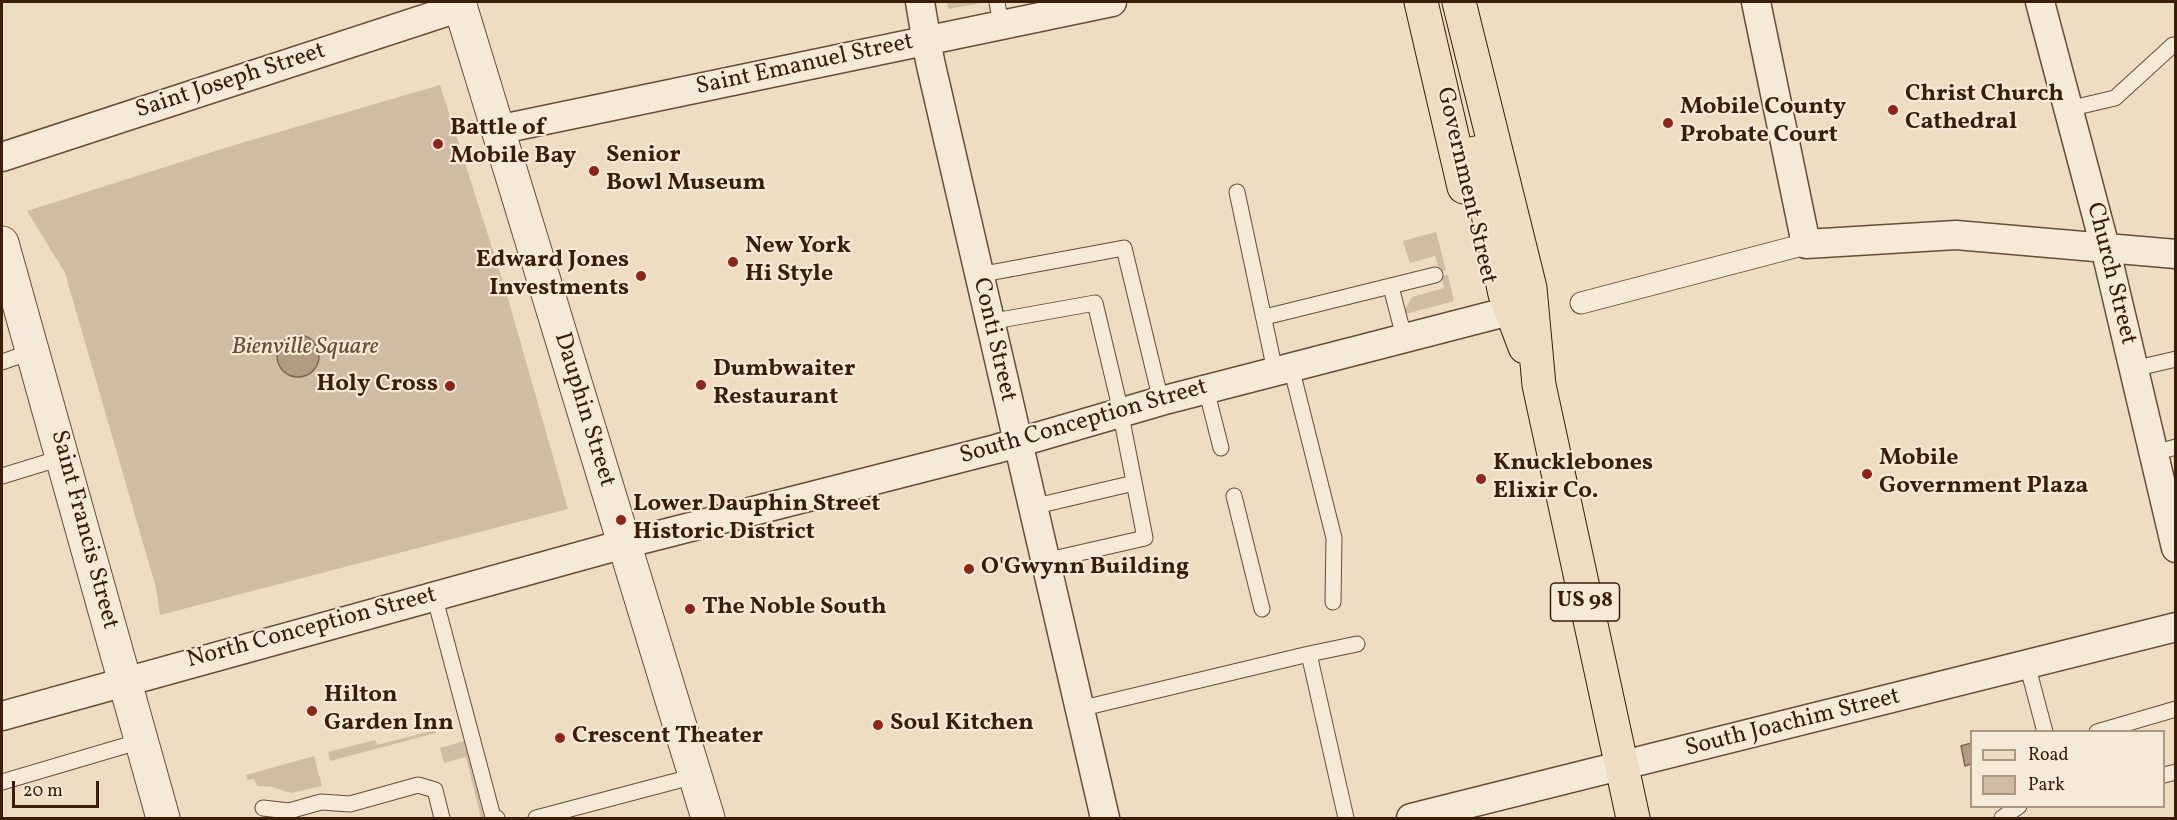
<!DOCTYPE html>
<style>
body{margin:0}
#map{position:relative;width:2177px;height:820px;overflow:hidden;background:#efddc2;font-family:Vollkorn,serif}
canvas{display:block}
.frame{position:absolute;inset:0;border:3px solid #3a1c08;pointer-events:none}
.legend{position:absolute;left:1970px;top:730px;width:195px;height:78px;box-sizing:border-box;background:#f5e9d7;border:2px solid #aa9784;margin:0;padding:8px 10px;list-style:none;font-size:18px;color:#3a1c08}
.legend li{display:flex;align-items:center;gap:12px;height:30px}
.legend b{width:30px;border:2px solid #aa9784}
.scale{position:absolute;left:12px;top:781px;width:87px;height:27px;box-sizing:border-box;border:3px solid #3a1c08;border-top:0;padding-left:8px;font-size:18px;line-height:21px;white-space:nowrap;color:#3a1c08;-webkit-text-stroke:4px #f5e9d7;paint-order:stroke}
</style>
<div id="map">
<canvas width="2177" height="820"></canvas>
<div class="frame"></div>
<ul class="legend">
<li><b style="height:8px;background:#efddc2"></b>Road</li>
<li><b style="height:16px;background:#d0bca2"></b>Park</li>
</ul>
<div class="scale">20 m</div>
</div>
<script>
const ctx = document.querySelector('canvas').getContext('2d');
ctx.lineJoin = 'round';
function fill(path, color) { ctx.fillStyle = color; ctx.fill(path, 'evenodd'); }
const toPath = rows => new Path2D(rows.map(r => 'M' + r).join(''));
function stroke(path, color, width, dash) { ctx.strokeStyle = color; ctx.lineWidth = width; ctx.lineCap = dash ? 'butt' : 'round'; ctx.setLineDash(dash || []); ctx.stroke(path); }
function drawText(font, color, halo, rows, align = 'center') {
  ctx.font = font + ' Vollkorn,serif'; ctx.lineWidth = 4.5; ctx.setLineDash([]); ctx.textBaseline = 'middle'; ctx.strokeStyle = halo; ctx.fillStyle = color; for (const [text, x, y, turn = 0] of rows) {
    ctx.save(); ctx.translate(x, y); ctx.rotate((+turn || 0) * Math.PI / 180); ctx.textAlign = isNaN(turn) ? turn : align; if (halo) ctx.strokeText(text, 0, 0); ctx.fillText(text, 0, 0); ctx.restore();
  }
}
const green = toPath([
 [947,2,987,2,948,9],
 [440,85,505,288,568,509,160,615,156,588,65,273,27,211,231,146],
 [1436,232,1446,270,1440,272,1435,256,1410,263,1403,241],
 [1448,275,1454,301,1402,315,1412,297,1444,288,1441,276],
 [435,730,436,733,330,761,328,752,375,740,377,745],
 [464,741,484,818,481,818,466,757,444,763,440,748],
 [314,756,322,786,291,793,272,787,257,786,254,779,247,780,246,775]
]);
const water = toPath([
 '277 356a21 21 0 1 1 42 0a21 21 0 1 1-42 0Z',
 [1971,743,1971,764,1965,766,1961,746,1971,743]
]);
const service = toPath([
 [997,2,1001,25],
 [2068,109,2115,98,2173,45],
 [1237,192,1275,371],
 [978,275,1124,248,1161,401],
 [1391,287,1404,337],
 [1265,317,1435,275],
 [989,322,1095,303,1117,395,1145,538,1044,561],
 [2,362,34,351],
 [1291,367,1334,538,1333,602],
 [2133,369,2176,359],
 [1206,389,1221,448],
 [2154,453,2176,447],
 [2,476,64,457],
 [1234,496,1262,609],
 [1032,507,1134,483],
 [434,595,493,817,497,818],
 [1309,654,1357,644],
 [2027,664,2045,732],
 [1079,709,1309,654,1346,818],
 [2097,732,2176,709],
 [2164,775,2176,772],
 [2,782,141,741],
 [263,808,289,811,321,802,350,804,418,785,435,790,442,818],
 [536,818,695,776],
 [2002,818,2019,806]
]);
const pedestrian = toPath([
 [1581,303,1806,244]
]);
const minor = toPath([
 [920,2,930,61,1105,818],
 [1756,2,1806,244,1956,235,2176,254],
 [2040,2,2105,247,2176,548],
 [497,130,1112,2],
 [2,157,461,7],
 [2,716,624,544,996,449,1161,401,1533,305],
 [1411,818,2176,627]
]);
const tertiary = toPath([
 [459,2,708,818],
 [2,243,163,818]
]);
const primary = toPath([
 [1421,2,1464,187],
 [1459,2,1530,288,1539,385,1633,818],
 [1475,153,1505,294,1525,347]
]);
const markers = [
 [1893,110,6,"#8f2418"],
 [1668,123,6,"#8f2418"],
 [438,144,6,"#8f2418"],
 [594,171,6,"#8f2418"],
 [733,262,6,"#8f2418"],
 [641,276,6,"#8f2418"],
 [701,385,6,"#8f2418"],
 [450,386,6,"#8f2418"],
 [1867,474,6,"#8f2418"],
 [1481,479,6,"#8f2418"],
 [621,520,6,"#8f2418"],
 [969,569,6,"#8f2418"],
 [690,609,6,"#8f2418"],
 [312,711,6,"#8f2418"],
 [878,725,6,"#8f2418"],
 [560,738,6,"#8f2418"]
];
const shields = [
 [1585,602,69]
];
const shieldNames = [
 ["US 98",1585,602]
];
const streetNames = [
 ["Saint Emanuel Street",805,66,-12],
 ["Saint Joseph Street",231,82,-18],
 ["Government Street",1465,186,77],
 ["Church Street",2110,274,76],
 ["Conti Street",993,340,77],
 ["Dauphin Street",583,410,73],
 ["South Conception Street",1084,423,-16],
 ["Saint Francis Street",83,530,75],
 ["North Conception Street",312,629,-15],
 ["South Joachim Street",1793,724,-14]
];
const poiNames = [
 ["Christ Church",1905,96],
 ["Cathedral",1905,124],
 ["Mobile County",1680,109],
 ["Probate Court",1680,137],
 ["Battle of",450,130],
 ["Mobile Bay",450,158],
 ["Senior",606,157],
 ["Bowl Museum",606,185],
 ["New York",745,248],
 ["Hi Style",745,276],
 ["Edward Jones",629,262,"right"],
 ["Investments",629,290,"right"],
 ["Dumbwaiter",713,371],
 ["Restaurant",713,399],
 ["Holy Cross",438,386,"right"],
 ["Mobile",1879,460],
 ["Government Plaza",1879,488],
 ["Knucklebones",1493,465],
 ["Elixir Co.",1493,493],
 ["Lower Dauphin Street",633,506],
 ["Historic District",633,534],
 ["O'Gwynn Building",981,569],
 ["The Noble South",702,609],
 ["Hilton",324,697],
 ["Garden Inn",324,725],
 ["Soul Kitchen",890,725],
 ["Crescent Theater",572,738]
];
const parkNames = [
 ["Bienville Square",305,349]
];
fill(green, '#d0bca2');
fill(water, '#b19b83');
stroke(water, '#816852', 1.5);
stroke(service, '#674c36', 17);
stroke(pedestrian, '#674c36', 23);
stroke(minor, '#674c36', 31);
stroke(tertiary, '#674c36', 35);
stroke(primary, '#3a1c08', 35);
stroke(service, '#f5e9d7', 15);
stroke(pedestrian, '#f5e9d7', 21);
stroke(minor, '#f5e9d7', 28);
stroke(tertiary, '#f5e9d7', 33);
stroke(primary, '#efddc2', 33);
for (const [x, y, r, color] of markers) { const dot = new Path2D(); dot.arc(x, y, r, 0, 2 * Math.PI); ctx.fillStyle = color; ctx.fill(dot); stroke(dot, '#f5e9d7', 2); }
for (const [x, y, w] of shields) { const box = new Path2D(); box.roundRect(x - w / 2, y - 19, w, 38, 4.5); ctx.fillStyle = '#f5e9d7'; ctx.fill(box); stroke(box, '#3a1c08', 1.5); }
drawText('bold 22px', '#3a1c08', null, shieldNames);
drawText('24px', '#3a1c08', '#f5e9d7', streetNames);
drawText('bold 24px', '#3a1c08', '#f5e9d7', poiNames, 'left');
drawText('italic 24px', '#674c36', '#f5e9d7', parkNames);
</script>
